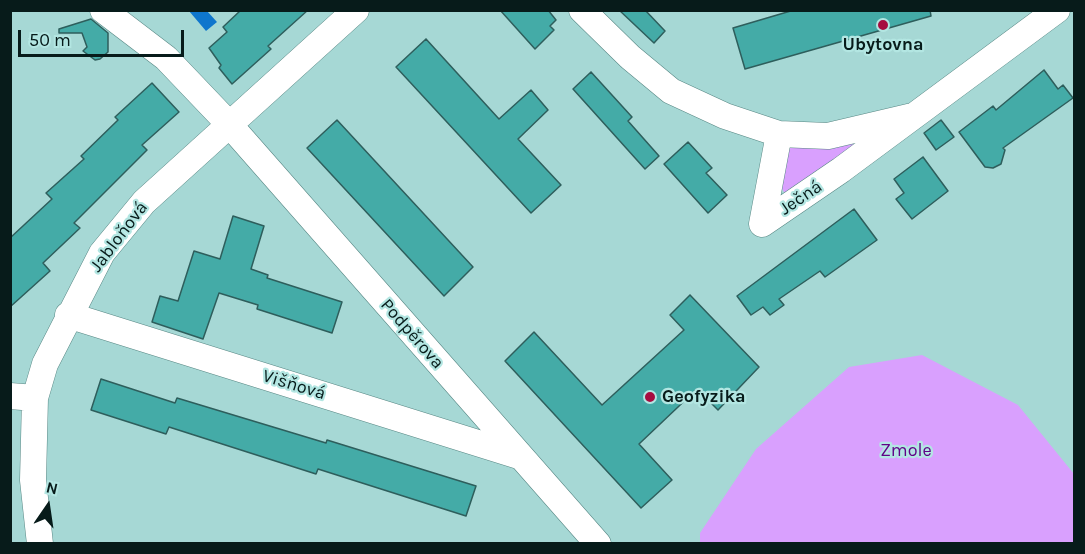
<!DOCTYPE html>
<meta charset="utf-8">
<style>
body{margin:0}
#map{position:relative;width:1085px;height:554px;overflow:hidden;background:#a6d8d5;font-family:Karla,sans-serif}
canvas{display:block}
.frame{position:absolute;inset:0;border:12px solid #071b1a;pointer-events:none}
.north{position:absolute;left:18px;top:476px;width:60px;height:60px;-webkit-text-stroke:4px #b3e6e2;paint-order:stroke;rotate:13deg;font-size:16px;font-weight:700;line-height:24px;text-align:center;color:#071b1a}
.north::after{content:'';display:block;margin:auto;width:21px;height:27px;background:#071b1a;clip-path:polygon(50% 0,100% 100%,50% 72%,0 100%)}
.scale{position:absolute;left:18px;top:30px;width:166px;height:27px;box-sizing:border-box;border:3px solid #071b1a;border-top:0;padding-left:8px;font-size:18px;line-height:21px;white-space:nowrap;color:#071b1a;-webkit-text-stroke:4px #b3e6e2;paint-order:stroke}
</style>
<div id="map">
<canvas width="1085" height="554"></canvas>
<div class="frame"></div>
<div class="north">N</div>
<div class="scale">50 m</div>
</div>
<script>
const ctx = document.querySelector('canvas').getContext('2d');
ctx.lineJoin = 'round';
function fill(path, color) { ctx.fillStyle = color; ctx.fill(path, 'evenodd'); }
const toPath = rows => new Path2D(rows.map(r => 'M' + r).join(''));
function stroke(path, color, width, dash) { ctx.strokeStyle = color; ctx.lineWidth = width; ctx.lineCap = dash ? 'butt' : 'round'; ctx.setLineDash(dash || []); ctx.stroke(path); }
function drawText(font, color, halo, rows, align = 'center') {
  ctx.font = font + ' Karla,sans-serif'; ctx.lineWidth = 4.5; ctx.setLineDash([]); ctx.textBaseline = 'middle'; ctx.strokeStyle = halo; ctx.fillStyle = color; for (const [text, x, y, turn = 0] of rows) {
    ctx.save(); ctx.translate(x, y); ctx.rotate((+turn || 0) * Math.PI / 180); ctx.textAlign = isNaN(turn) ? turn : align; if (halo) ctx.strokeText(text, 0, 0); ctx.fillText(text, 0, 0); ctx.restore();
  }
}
const green = toPath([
 [792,142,854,142,855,146,792,194,784,192,779,184,783,153],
 [922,355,1018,405,1074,474,1074,543,700,543,700,533,756,449,849,367]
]);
const water = toPath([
 [189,11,207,11,217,22,206,31]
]);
const building = toPath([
 [241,10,308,10,268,46,271,49,232,84,219,68,221,65,209,48,227,32,223,27,241,10],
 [500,10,548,10,556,20,550,26,554,30,535,49,500,10],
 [619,10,645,10,665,31,654,43,619,10],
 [794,10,930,10,931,16,745,69,733,28,794,10],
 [91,19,108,33,108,52,100,59,95,60,83,51,87,47,82,33,59,33,59,29,91,19],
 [426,39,499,119,531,90,548,110,518,139,561,185,531,213,396,67,426,39],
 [1044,70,1058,89,1063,85,1073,98,1003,148,1005,150,1001,164,993,168,985,167,959,132,993,106,996,110,1044,70],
 [591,72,632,117,628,121,659,156,645,169,573,89,591,72],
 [152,83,179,112,142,145,147,150,74,223,80,228,43,263,50,271,10,307,10,238,52,199,46,193,84,159,81,156,118,120,115,117,152,83],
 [337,120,473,267,444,296,307,148,337,120],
 [941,120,954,137,936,150,924,133,941,120],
 [688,142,712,168,706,173,727,195,708,213,664,164,688,142],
 [923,157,948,191,912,219,896,199,904,193,894,179,923,157],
 [854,209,877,240,825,277,820,271,779,299,784,305,770,315,763,307,751,315,737,296,854,209],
 [233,216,264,226,251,269,268,275,267,278,342,302,332,333,257,309,258,305,219,293,203,339,152,322,160,296,178,301,194,251,220,259,233,216],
 [690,295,759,367,718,410,697,389,639,444,672,480,641,508,505,361,534,332,602,405,684,330,670,315,690,295],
 [101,379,175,403,177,398,326,443,327,440,476,486,466,516,318,469,316,474,169,427,166,434,91,410,101,379]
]);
const minor = toPath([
 [103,10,166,58,228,123,598,544],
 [582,10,630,57,671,91,725,116,779,134,828,136,913,116],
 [762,224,841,170,1057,10],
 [762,224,779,134],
 [68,315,519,456],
 [10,396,35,398],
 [40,544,33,480,35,398,45,364,102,253,144,202,356,10]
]);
const markers = [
 [883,25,6,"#a60d40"],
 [650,397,6,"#a60d40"]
];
const poiNames = [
 ["Ubytovna",883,45],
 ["Geofyzika",662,397,"left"]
];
const streetNames = [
 ["Ječná",801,198,-34],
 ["Jabloňová",119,237,-53],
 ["Podpěrova",412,334,49],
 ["Višňová",294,385,17]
];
const parkNames = [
 ["Zmole",906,451]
];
fill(green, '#d9a0fe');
fill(water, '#0e76cd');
fill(building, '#44aba7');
stroke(building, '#2e5e5c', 1.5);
stroke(minor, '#578784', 27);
stroke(minor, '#fff', 26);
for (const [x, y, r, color] of markers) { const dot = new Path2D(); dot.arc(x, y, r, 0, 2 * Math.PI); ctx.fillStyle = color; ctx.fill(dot); stroke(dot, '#b3e6e2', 2); }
drawText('bold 18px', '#071b1a', '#b3e6e2', poiNames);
drawText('18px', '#071b1a', '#b3e6e2', streetNames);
drawText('18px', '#610388', '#b3e6e2', parkNames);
</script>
